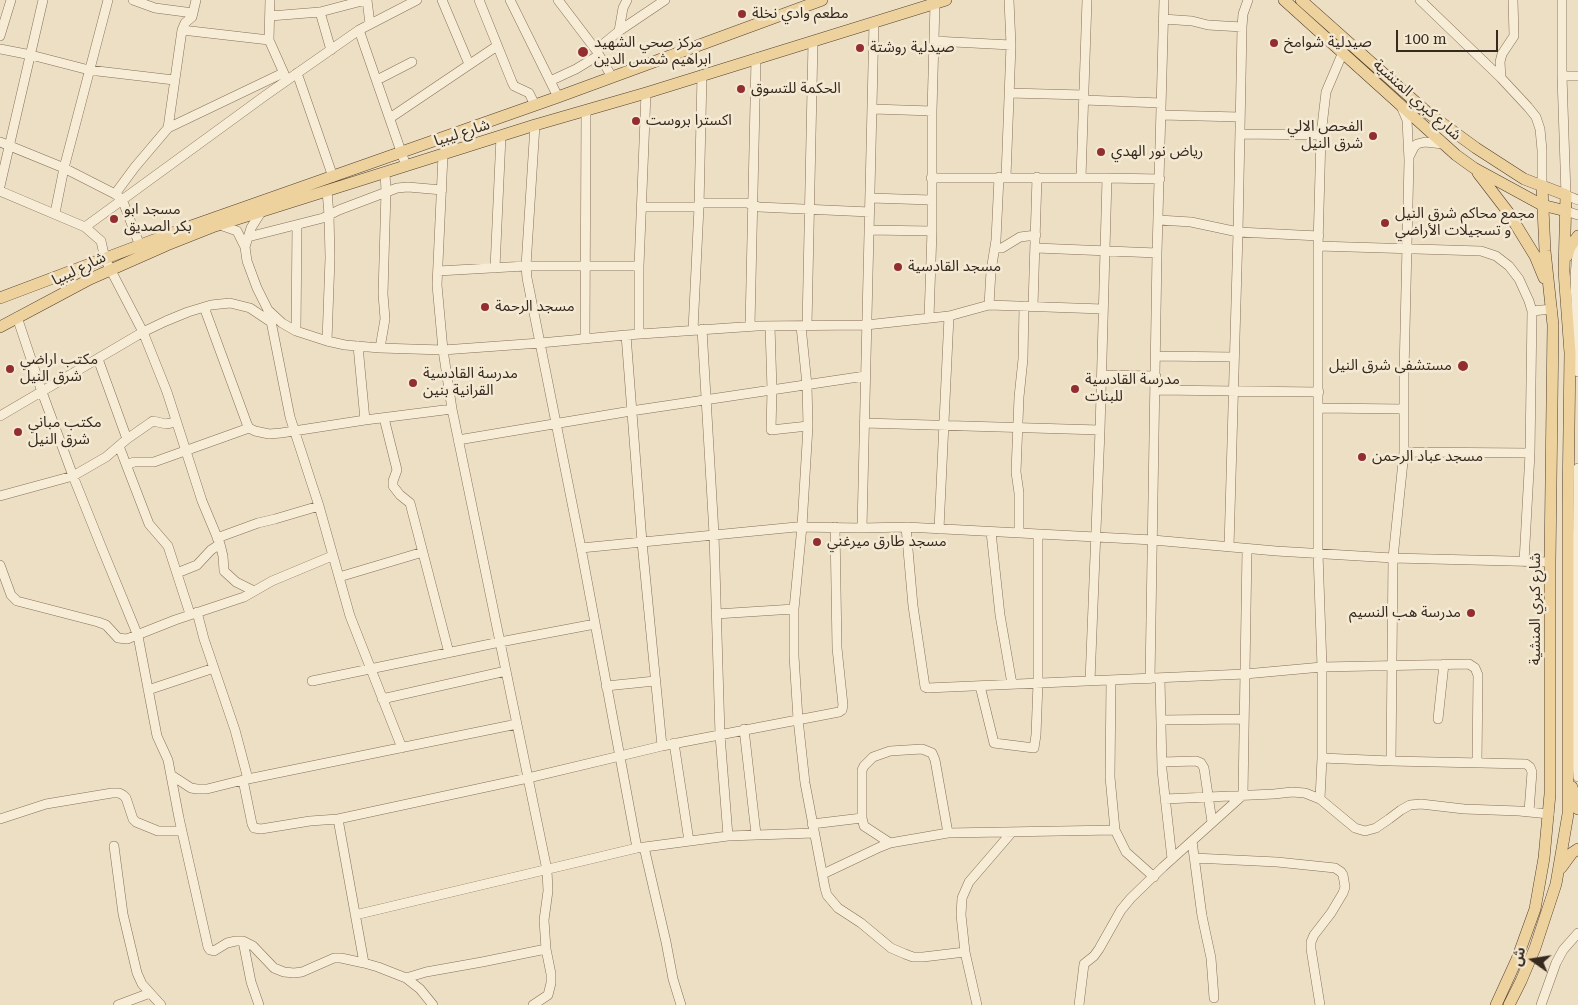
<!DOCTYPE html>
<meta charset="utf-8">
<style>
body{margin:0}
#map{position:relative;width:1578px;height:1005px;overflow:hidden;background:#ecdfc4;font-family:"Roboto Serif","Noto Sans Arabic",serif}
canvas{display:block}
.north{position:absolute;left:1508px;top:935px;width:50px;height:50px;-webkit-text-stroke:4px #f4e9d3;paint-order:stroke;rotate:283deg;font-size:14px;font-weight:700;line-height:20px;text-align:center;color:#36291e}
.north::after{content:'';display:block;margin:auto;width:18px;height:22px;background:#36291e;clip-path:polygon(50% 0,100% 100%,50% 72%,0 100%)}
.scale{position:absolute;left:1396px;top:30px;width:102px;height:22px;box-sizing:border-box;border:2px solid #36291e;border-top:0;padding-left:6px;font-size:15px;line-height:18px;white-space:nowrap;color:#36291e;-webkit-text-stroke:4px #f4e9d3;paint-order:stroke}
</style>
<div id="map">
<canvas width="1578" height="1005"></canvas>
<div class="north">ش</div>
<div class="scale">100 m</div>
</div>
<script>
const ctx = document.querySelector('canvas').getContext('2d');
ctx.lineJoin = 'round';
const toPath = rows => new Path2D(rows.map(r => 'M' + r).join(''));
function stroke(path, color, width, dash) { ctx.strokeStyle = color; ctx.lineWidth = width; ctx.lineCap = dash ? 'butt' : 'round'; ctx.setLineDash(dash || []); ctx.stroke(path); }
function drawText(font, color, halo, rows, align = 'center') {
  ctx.font = font + ' "Roboto Serif","Noto Sans Arabic",serif'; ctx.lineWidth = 5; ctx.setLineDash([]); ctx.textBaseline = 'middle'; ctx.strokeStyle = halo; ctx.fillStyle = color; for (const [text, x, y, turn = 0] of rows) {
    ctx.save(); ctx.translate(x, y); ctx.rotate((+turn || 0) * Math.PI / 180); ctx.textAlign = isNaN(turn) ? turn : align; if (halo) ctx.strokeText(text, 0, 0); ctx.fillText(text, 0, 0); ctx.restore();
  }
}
const minor = toPath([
 [133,0,155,8,193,13],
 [270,0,269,40,286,78],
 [367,0,370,24],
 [442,0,469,64],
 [479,0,512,82,514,86,529,93,535,105],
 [510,0,558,97],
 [558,0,596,50,612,77],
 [1087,0,1081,178,1107,178,1100,430,1090,681],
 [1420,0,1501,78,1528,107,1536,117,1540,129,1542,150,1542,187],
 [1562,0,1562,76,1566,195,1578,200],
 [320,12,331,50],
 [270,16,320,12,366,0],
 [1163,19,1192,21,1208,25,1242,27],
 [874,22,862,528,906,527,1153,540,1276,551,1393,558,1550,562],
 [182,30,269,40],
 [359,30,406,166],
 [619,31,623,8,627,0],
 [0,36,11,0],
 [934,41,1011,45],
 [0,49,31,55,89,70,174,80],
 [596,50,619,31,665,0],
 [297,73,333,177],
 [1562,76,1578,76],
 [1501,78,1500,62,1502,54,1514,36,1513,0],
 [377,80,412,62],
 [550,81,576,69,599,55],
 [1009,93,1084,95],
 [1084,100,1161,103],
 [873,109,932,111],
 [1161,115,1240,117],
 [390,118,497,46],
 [535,125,526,266,527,278,581,548,637,848],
 [168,128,283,73],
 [1240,134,1321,135],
 [0,142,64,168,115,194,122,199,140,246],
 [443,155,437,285,443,350,452,409,547,870,548,891,544,920,546,949,551,974,551,983,548,995,533,1005],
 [1409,157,1414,147,1417,144,1425,142,1443,144],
 [1006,177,1011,45,1009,0],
 [931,178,1081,178],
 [1107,178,1160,179],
 [0,186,43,0],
 [0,191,85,227,101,241,105,259,143,332,167,392,202,501,220,544,223,556,224,571,236,582,254,591],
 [327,191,329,215,330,258,327,341],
 [115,194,135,167,168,128,182,30,185,23,192,17,196,0],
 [871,198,931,200],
 [699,203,747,203,759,207,870,212],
 [642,207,699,207],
 [1566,211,1578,215],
 [55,213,64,168,108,0],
 [1159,220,1191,222,1238,232,1319,236],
 [220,225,237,231,245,247,251,228,261,212],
 [85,227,266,95,359,30,417,0],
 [869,230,932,231],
 [248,237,323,218,339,210,397,188,408,187,442,190],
 [1578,242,1575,276,1578,372],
 [1318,246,1481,251,1496,256,1509,266,1519,279,1529,301,1532,311,1530,453,1524,562],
 [245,247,247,261,257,288,268,310,282,323,296,331,327,341,345,345,380,348,443,350,540,343,626,335,757,326,866,325,949,316,989,305,1103,309],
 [995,248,1002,248,1020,237,1036,235],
 [1036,248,1157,253],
 [495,268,501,136],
 [438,271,526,266,639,266],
 [989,305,991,271,996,240,999,177],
 [1033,306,1037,177],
 [204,307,247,424,249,428,255,431,269,434,281,433,365,420,452,409],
 [269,311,290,417,319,506,350,616,402,748],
 [1532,311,1552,309],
 [17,317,42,392,73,476,101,546,138,636,157,736,168,760,179,818,208,947,210,950,214,951,227,943,236,941,243,941,253,946,274,968,284,972,294,973,302,972,334,958,341,958,364,963],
 [929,318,932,231,932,111,935,3],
 [750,326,756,58],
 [770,326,772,390,771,430,808,426],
 [801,326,807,385,808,426,802,526,794,609,794,656,798,719,805,783,825,888,827,895,838,908,861,923,891,948,905,954,913,957,923,957,965,952],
 [807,326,813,41],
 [702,329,714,534,720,735,728,836],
 [693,330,699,207,702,75],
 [296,331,297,225],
 [639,334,639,266,646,93],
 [626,335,642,542,662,746],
 [585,339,586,110],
 [358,346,365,420],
 [380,348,385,319,383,294,386,191,385,173],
 [1156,356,1234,357],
 [98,359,127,439],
 [1102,375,1156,376],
 [1156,390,1319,392],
 [1319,408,1404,409],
 [0,416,143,332,166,321,188,312,211,305,230,303,250,308,271,322],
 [384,418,397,470,393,481,393,486,400,495,410,503,449,653],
 [864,423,1100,430],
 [458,440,631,411,865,376],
 [119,446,149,524,168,546,190,614],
 [1404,452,1530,453],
 [127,465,134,462,154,462,249,428],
 [1578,468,1576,749,1578,777],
 [0,496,73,476,106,457,127,439,150,423,153,421,166,424,176,422],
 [906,527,913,606,925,687,927,688,1245,674,1322,667,1469,664,1475,668,1478,675,1477,763],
 [939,529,949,316],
 [991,532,1000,615,1012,684],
 [1019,533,1019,493,1016,472,1019,397,1023,359,1024,306],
 [217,538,258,523,275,519,319,506],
 [1229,547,1238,232,1242,27,1243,14,1248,0],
 [581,548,796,527,862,528],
 [0,565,11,595,17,601,98,622,106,625,118,638,127,639,175,620,244,597,272,581,332,556],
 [177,573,197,565,211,550,220,544],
 [339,577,423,552],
 [197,612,204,639,235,730,248,779],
 [716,614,794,609],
 [1160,678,1162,770,1172,859],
 [1150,679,1157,253,1164,0],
 [1111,680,1110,777,1115,830,1126,852,1154,877],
 [312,681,500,642,595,624],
 [606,686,655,681],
 [980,686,994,743,1034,748,1036,735,1038,683,1038,534],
 [148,690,214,668],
 [382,699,506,671],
 [1438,719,1444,664],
 [1161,720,1244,719],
 [744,729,756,834],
 [674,743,689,841],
 [1322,758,1391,761,1526,764,1530,767,1532,772,1529,811],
 [1391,761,1393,558,1404,452,1404,373,1409,160,1407,120,1401,106],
 [1162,762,1196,761,1201,763,1204,768,1212,822],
 [171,775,191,788,197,789,207,789,243,780,252,824,254,828,261,829,310,821,338,819,528,778,662,746,839,712,842,710,843,705,837,648,835,527],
 [243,780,517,724],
 [1165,799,1274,794,1292,792,1305,793,1320,799,1355,828,1365,831,1376,828,1389,819,1401,810,1410,805,1421,804,1464,809,1519,811,1549,814],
 [1320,799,1322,758,1322,667,1318,553,1318,246,1321,135,1326,92,1343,52],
 [0,819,46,804,112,793,119,793,123,795,126,798,133,819,136,822,158,831,182,831],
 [338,819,364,963,378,967,406,978,420,989,433,1005],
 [812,824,862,818],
 [1192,841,1202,916,1211,958,1214,998],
 [890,843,864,826,862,818,862,770,864,766,873,757,890,751,922,749,932,753,935,760,948,833],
 [114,846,123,914,137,973,142,984,161,1005],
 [644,847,666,942,673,979,681,1005],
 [1194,858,1277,862,1335,868,1341,872,1343,875,1345,887,1343,893,1331,913,1314,935,1311,942,1311,949,1320,1005],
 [823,874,880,847,890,843,948,833,1115,830],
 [355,915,637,848,728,836,814,833],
 [243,941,251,982,259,1005],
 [406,978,426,972,482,962,546,949],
 [118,1005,150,993],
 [977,1005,965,952,961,915,962,898,969,882,1012,832],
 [1079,1005,1084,964,1094,956,1099,949,1121,910,1131,898,1163,867,1243,795,1247,549],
 [1541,1005,1556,963,1563,950,1578,933]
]);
const major = toPath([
 [1284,0,1456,155,1474,168,1542,205,1566,211],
 [1301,0,1428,113,1476,148,1524,179,1566,195,1564,271,1570,353,1568,503,1568,814,1556,884,1535,948,1521,981,1509,1005],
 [1478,173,1508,212,1535,256,1544,278],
 [1567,256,1570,247,1578,236],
 [0,298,183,229,558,97,822,0],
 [0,327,90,279,167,245,215,226,535,125,646,93,946,0],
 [1572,787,1578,809],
 [1561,868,1572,853,1578,849],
 [1496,1005,1517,959,1535,909,1544,858,1550,794,1550,562,1553,325,1545,251,1542,187]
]);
const markers = [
 [742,14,5,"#922e32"],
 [1274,43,5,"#922e32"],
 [860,48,5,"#922e32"],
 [583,52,6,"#922e32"],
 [741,89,5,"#922e32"],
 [636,121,5,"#922e32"],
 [1373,136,5,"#922e32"],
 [1101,152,5,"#922e32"],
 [114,219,5,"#922e32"],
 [1385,223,5,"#922e32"],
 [898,267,5,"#922e32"],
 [485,307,5,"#922e32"],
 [1463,366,6,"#922e32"],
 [10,369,5,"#922e32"],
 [413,383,5,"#922e32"],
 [1075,389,5,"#922e32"],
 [18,432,5,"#922e32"],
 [1362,457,5,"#922e32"],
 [817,542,5,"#922e32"],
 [1471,613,5,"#922e32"]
];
const poiNames = [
 ["مطعم وادي نخلة",752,14],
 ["مركز صحي الشهيد",594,43],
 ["ابراهيم شمس الدين",594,60],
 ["صيدلية شوامخ",1284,43],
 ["صيدلية روشتة",870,48],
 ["الحكمة للتسوق",751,89],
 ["اكسترا بروست",646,121],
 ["الفحص الالي",1363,127,"right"],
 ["شرق النيل",1363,144,"right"],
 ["رياض نور الهدي",1111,152],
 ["مسجد ابو",124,210],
 ["بكر الصديق",124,227],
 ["مجمع محاكم شرق النيل",1395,214],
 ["و تسجيلات الأراضي",1395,231],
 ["مسجد القادسية",908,267],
 ["مسجد الرحمة",495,307],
 ["مكتب اراضي",20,360],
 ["شرق النيل",20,377],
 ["مستشفى شرق النيل",1452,366,"right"],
 ["مدرسة القادسية",423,374],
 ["القرانية بنين",423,391],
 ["مدرسة القادسية",1085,380],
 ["للبنات",1085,397],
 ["مكتب مباني",28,423],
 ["شرق النيل",28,440],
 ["مسجد عباد الرحمن",1372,457],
 ["مسجد طارق ميرغني",827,542],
 ["مدرسة هب النسيم",1461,613,"right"]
];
const streetNames = [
 ["شارع كبري المنشية",1417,100,42],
 ["شارع ليبيا",462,133,-18],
 ["شارع ليبيا",79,269,-26],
 ["شارع كبري المنشية",1536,609,-90]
];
stroke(minor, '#86705b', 10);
stroke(major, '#533f2f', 12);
stroke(minor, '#f7ecd6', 9);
stroke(major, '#eed29d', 11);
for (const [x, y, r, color] of markers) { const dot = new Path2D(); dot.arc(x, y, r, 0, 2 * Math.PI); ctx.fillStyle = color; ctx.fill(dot); stroke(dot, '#f4e9d3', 2); }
drawText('15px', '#36291e', '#f4e9d3', poiNames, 'left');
drawText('15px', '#36291e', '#f4e9d3', streetNames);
</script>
